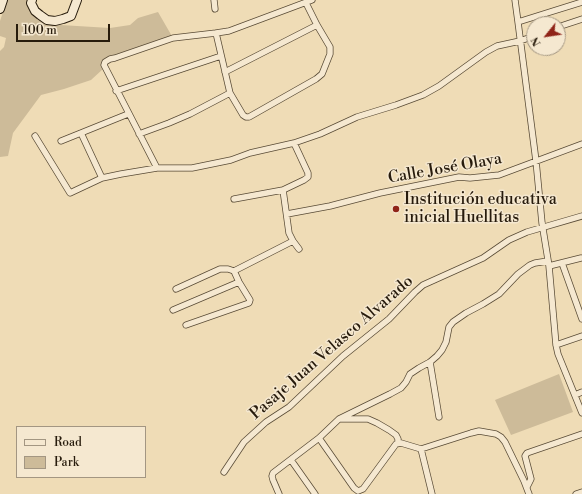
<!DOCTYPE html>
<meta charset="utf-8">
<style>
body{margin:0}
#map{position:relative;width:582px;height:494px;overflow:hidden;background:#efdcb6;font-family:"Libre Bodoni",serif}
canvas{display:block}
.legend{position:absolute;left:16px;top:426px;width:130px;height:52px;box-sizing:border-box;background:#f5e8d0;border:1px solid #a39682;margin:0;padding:5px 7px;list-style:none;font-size:12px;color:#271b0c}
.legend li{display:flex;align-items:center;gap:8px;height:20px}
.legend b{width:20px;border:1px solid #a39682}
.north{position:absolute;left:526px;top:16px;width:40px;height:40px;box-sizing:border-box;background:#f5e8d0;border:1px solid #a39682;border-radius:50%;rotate:240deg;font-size:11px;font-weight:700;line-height:16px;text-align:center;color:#271b0c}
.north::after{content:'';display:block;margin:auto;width:14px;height:18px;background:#8f2418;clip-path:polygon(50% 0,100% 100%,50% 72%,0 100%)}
.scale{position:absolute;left:16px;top:24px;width:94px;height:18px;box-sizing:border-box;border:2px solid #271b0c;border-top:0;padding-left:5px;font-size:12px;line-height:14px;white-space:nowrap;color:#271b0c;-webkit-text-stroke:3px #f5e8d0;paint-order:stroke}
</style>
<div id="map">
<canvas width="582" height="494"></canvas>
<ul class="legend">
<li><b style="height:5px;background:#f5e8d0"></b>Road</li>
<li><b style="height:11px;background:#cdbb99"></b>Park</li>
</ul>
<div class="north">N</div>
<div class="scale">100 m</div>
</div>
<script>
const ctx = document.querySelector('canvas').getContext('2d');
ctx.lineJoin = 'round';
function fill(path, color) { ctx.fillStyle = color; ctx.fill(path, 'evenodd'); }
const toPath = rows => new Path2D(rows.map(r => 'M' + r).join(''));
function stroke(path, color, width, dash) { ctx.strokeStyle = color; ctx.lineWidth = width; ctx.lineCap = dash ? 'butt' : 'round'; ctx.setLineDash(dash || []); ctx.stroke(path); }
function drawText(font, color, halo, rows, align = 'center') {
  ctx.font = font + ' "Libre Bodoni",serif'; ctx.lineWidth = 3; ctx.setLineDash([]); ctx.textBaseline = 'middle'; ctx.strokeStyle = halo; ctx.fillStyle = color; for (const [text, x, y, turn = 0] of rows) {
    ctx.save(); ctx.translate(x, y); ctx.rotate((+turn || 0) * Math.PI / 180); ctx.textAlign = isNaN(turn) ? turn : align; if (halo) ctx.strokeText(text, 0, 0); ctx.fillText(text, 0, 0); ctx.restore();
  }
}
const green = toPath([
 [7,0,28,0,33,13,44,24,110,28,130,25,138,18,158,12,173,38,115,58,91,80,64,89,41,95,13,133,8,156,0,157,0,51,4,47,6,38,0,36,0,21],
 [559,374,573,412,511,435,495,400]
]);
const street = toPath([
 [214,0,215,9],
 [515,0,518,22,536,161,542,223,549,266,556,345,558,354,582,413],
 [306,3,317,25,330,47,330,54,322,74,316,79,249,117,246,117,243,115,230,93,216,33,229,31,312,0],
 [518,22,582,2],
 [558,27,582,19],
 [225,72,317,25],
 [116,91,221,56],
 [81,133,102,178],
 [139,134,169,123,190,114,230,93],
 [35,136,70,193,102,178,121,174,157,168,192,168,231,160,250,153,294,143,320,134,357,117,396,105,423,95,439,86,486,52,497,46,520,41,534,36],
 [61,141,128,114],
 [294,143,308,173,308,177,304,180,283,190,289,233,293,241,299,249],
 [157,168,104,65,105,62,110,59,115,58,173,38,216,33],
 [234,199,283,190],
 [287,214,330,206,380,193,459,177,470,178,499,175,582,144],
 [562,263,582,319],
 [549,266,581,258],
 [176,289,220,269,228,269,234,271],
 [173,310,239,282],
 [186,325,249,303,250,300,239,282,234,271,293,241],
 [556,345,582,336],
 [430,362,439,417],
 [575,395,582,392],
 [341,419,368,419,377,423,389,430,396,435,398,439,398,443],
 [319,438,354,488,358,491,363,489,396,444,401,443,421,449,471,433,479,431,496,434,501,437,505,442,524,481,529,494],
 [421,449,432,494],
 [291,460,315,494],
 [224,472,244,442,266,422,289,407,343,356,389,319,415,292,423,285,483,258,509,240,527,232,582,216],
 [527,487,531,479,525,456,527,453,582,434],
 [279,494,273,480,272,476,273,473,319,438,339,419,390,394,401,388,406,382,410,374,419,368,430,362,437,356,442,350,446,342,449,327,453,322,466,313,483,304,499,294,518,274,530,265,535,263,548,261],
 [576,494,582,492]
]);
const secondary = toPath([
 [32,0,31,3,35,11,40,15,47,20,55,21,63,19,71,16,77,0],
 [0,9,3,0]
]);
const markers = [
 [396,209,4,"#8f2418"]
];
const streetNames = [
 ["Calle José Olaya",445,169,-10],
 ["Pasaje Juan Velasco Alvarado",332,348,-41]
];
const poiNames = [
 ["Institución educativa",404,200],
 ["inicial Huellitas",404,218]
];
fill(green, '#cdbb99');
stroke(street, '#594b36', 7);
stroke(secondary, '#271b0c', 10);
stroke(street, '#f5e8d0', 5.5);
stroke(secondary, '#f5e8d0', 8);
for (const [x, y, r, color] of markers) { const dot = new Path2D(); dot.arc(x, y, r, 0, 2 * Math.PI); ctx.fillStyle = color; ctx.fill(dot); stroke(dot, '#f5e8d0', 1.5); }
drawText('16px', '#271b0c', '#f5e8d0', streetNames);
drawText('16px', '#271b0c', '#f5e8d0', poiNames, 'left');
</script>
